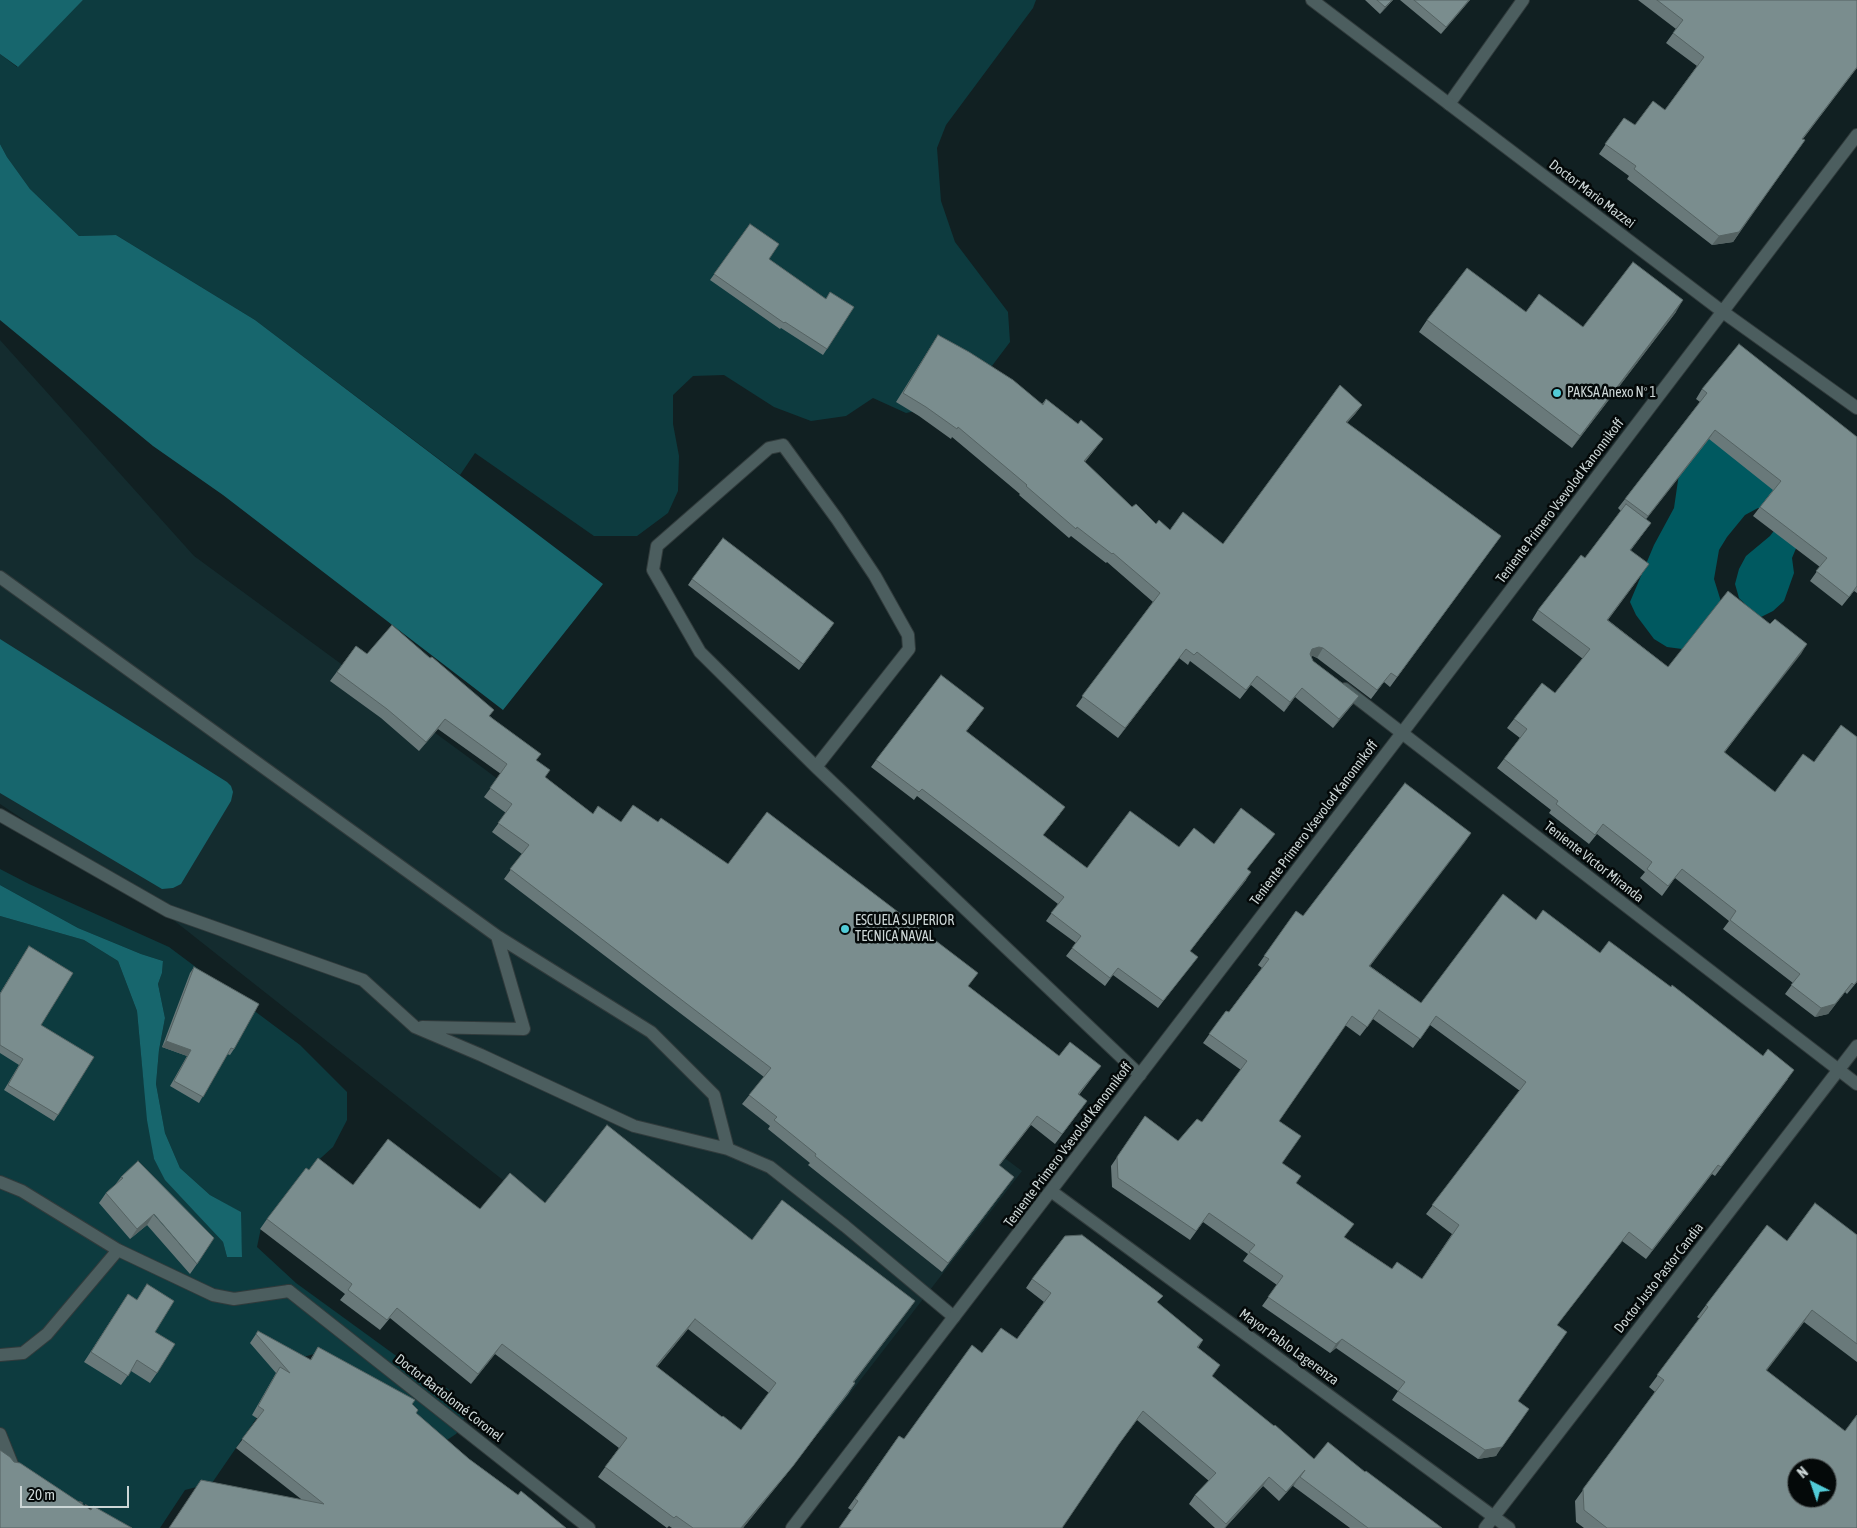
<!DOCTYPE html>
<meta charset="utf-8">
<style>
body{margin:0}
#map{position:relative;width:1857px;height:1528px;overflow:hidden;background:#112022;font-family:"Asap Condensed",sans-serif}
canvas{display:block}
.north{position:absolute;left:1787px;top:1458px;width:50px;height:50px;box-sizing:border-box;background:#040909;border:1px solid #545b5b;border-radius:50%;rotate:319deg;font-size:14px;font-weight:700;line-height:20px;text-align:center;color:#ccd6d6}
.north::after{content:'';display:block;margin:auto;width:18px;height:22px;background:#52cbd7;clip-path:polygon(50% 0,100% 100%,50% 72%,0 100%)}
.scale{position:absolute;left:20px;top:1486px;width:109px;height:22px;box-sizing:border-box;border:2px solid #ccd6d6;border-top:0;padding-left:6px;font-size:15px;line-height:18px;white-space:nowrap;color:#ccd6d6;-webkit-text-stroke:4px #040909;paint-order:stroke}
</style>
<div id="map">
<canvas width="1857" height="1528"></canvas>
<div class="north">N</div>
<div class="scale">20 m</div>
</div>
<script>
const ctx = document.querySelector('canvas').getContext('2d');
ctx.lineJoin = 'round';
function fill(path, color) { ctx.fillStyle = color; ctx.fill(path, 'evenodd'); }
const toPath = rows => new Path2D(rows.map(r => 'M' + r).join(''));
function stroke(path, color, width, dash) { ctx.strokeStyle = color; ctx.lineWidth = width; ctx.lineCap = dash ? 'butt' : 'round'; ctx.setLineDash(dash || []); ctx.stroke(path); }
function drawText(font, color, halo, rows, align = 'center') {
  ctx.font = font + ' "Asap Condensed",sans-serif'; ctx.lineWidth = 5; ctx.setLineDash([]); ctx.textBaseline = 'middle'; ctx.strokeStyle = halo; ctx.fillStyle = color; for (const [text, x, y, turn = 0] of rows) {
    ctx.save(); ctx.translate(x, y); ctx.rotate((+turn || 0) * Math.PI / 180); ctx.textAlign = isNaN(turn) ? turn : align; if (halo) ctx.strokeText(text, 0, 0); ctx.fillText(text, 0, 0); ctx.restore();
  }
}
const built = toPath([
 [0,340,194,556,483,768,1022,1171,821,1431,167,915,0,804]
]);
const green = toPath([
 [83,0,1036,0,1033,8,946,125,937,148,941,201,955,242,1008,312,1010,342,976,387,940,406,906,413,873,398,846,416,811,421,774,407,724,375,693,376,673,395,673,424,679,456,678,491,668,513,637,536,594,536,475,453,460,475,255,320,116,235,79,236,30,189,7,157,0,144,0,54,17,67],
 [0,869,29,884,169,947,300,1045,347,1092,347,1120,333,1147,312,1166,261,1228,257,1247,296,1283,395,1355,451,1391,463,1409,464,1424,456,1434,444,1442,317,1353,297,1359,212,1483,185,1490,160,1528,127,1528,37,1479,12,1460,0,1446,0,916,84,940,118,961,137,1011,143,1075,154,1159,166,1180,223,1242,227,1257,242,1257,240,1212,210,1195,180,1168,165,1133,156,1084,159,1050,165,1018,158,984,162,973,163,961,141,954,78,928,0,885]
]);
const forest = toPath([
 [1705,428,1809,517,1792,558,1794,573,1784,601,1773,611,1759,618,1739,598,1735,584,1739,569,1746,556,1770,536,1779,524,1773,510,1758,508,1745,515,1727,537,1719,550,1714,579,1723,608,1717,621,1682,649,1667,647,1654,639,1636,615,1630,602,1654,545,1674,508,1683,446]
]);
const water = toPath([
 [0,0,83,0,18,67,0,54],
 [0,144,7,157,30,189,79,236,116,235,255,320,603,584,503,710,223,495,153,446,0,320],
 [0,639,227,782,231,786,233,792,231,801,181,884,173,888,162,889,0,793],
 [0,885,78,928,141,954,163,961,162,973,158,984,165,1018,159,1050,156,1084,165,1133,180,1168,210,1195,241,1212,242,1257,227,1257,223,1242,165,1180,154,1159,147,1120,137,1011,118,961,84,940,0,916]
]);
const path = toPath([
 [79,1502,93,1510]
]);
const service = toPath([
 [1449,104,1523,0],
 [0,577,497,936,651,1032,714,1095,728,1149,770,1167,845,1226,954,1317],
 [1345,689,1402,733],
 [816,767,909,649,908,635,875,576,837,519,783,445,769,448,657,546,653,570,700,652,816,767,1140,1075],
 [0,815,168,911,363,980,415,1027,481,1055,634,1126,728,1149],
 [422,1027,524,1029,497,936],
 [0,1182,22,1191,118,1250,213,1295,234,1299,289,1291],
 [0,1355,23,1353,47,1334,118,1250],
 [0,1434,12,1464]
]);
const minor = toPath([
 [1312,0,1723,312,1857,408],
 [1402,733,1857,1084],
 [1051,1191,1509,1528],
 [289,1291,589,1528],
 [792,1528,1402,733,1857,135],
 [1485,1528,1857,1046]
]);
const wall = toPath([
 [1365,0,1393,0,1380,14],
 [1400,0,1470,0,1441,34],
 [1638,0,1857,0,1857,68,1803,139,1733,242,1712,245,1627,179,1629,176,1599,154,1624,118,1635,125,1665,110,1697,66,1666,43,1676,29],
 [750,224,769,259,827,349,823,355,781,328,780,329,710,280],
 [1526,312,1583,327,1676,312,1572,448,1419,332,1427,320],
 [938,335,1042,404,1046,399,1078,424,1103,439,1085,462,1132,507,1156,524,1170,530,1223,544,1362,405,1355,414,1347,423,1501,536,1390,687,1384,682,1371,699,1317,658,1313,656,1311,656,1313,661,1359,696,1352,705,1333,728,1295,697,1284,712,1251,685,1240,699,1190,661,1188,665,1179,658,1118,738,1076,706,1153,602,1107,562,1106,563,1071,536,1069,538,1019,495,1020,494,952,437,951,439,919,416,896,402],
 [1702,389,1857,437,1857,593,1854,591,1842,606,1810,581,1820,567,1753,516,1773,490,1709,439,1646,519,1651,523,1631,550,1642,574,1608,620,1668,667,1770,624,1807,644,1725,752,1857,982,1847,994,1845,992,1828,1014,1815,1017,1785,994,1793,983,1723,929,1729,921,1675,878,1662,896,1640,878,1645,872,1597,834,1589,844,1549,813,1551,810,1497,768,1520,738,1507,728,1514,719,1555,693,1583,659,1532,620,1538,610,1585,558,1621,511,1618,508,1625,499,1700,402,1696,399],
 [692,579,830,629,799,670,688,585],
 [356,646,367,654,490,716,536,760,545,777,593,814,621,822,658,822,728,864,968,986,1059,1056,1101,1066,1079,1095,1087,1101,1055,1144,1031,1125,999,1166,1014,1177,942,1272,808,1165,810,1163,768,1129,770,1126,742,1104,764,1077,504,879,522,854,492,832,506,813,484,797,501,774,438,729,419,751,381,718,330,681],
 [984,708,966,732,1060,814,1043,835,1087,868,1179,847,1214,844,1269,841,1247,869,1246,880,1190,951,1192,964,1158,1008,1113,975,1105,986,1066,956,1076,943,1046,921,1058,904,917,796,914,800,871,767,876,760],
 [1471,833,1370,966,1421,1003,1536,920,1600,953,1788,1079,1715,1176,1712,1174,1646,1259,1622,1241,1557,1325,1518,1401,1496,1456,1478,1459,1392,1400,1398,1391,1336,1348,1330,1353,1262,1306,1277,1285,1243,1261,1248,1254,1203,1222,1190,1240,1112,1187,1111,1166,1145,1116,1178,1141,1202,1122,1241,1070,1203,1043,1226,1011,1229,1012,1262,968,1258,965,1296,911,1303,916],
 [1373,1019,1413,1048,1430,1025,1520,1091,1426,1214,1452,1234,1422,1279,1392,1269,1344,1237,1296,1183,1282,1163,1279,1121,1345,1025,1360,1036],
 [29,946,41,1025,58,1115,54,1121,4,1090,19,1065,0,1053,0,993],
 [194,967,234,1049,230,1055,227,1054,199,1103,170,1086,187,1056,162,1047,190,973],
 [309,1170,353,1185,480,1209,545,1203,752,1240,915,1301,854,1382,855,1383,848,1394,785,1476,743,1528,672,1528,669,1526,667,1528,598,1477,619,1448,495,1354,471,1384,390,1318,380,1330,340,1300,345,1294,260,1229,267,1219],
 [688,1329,769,1393,741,1430,722,1417,657,1367],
 [121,1177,197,1264,190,1274,147,1225,130,1239,99,1203,106,1193,115,1185],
 [1857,1235,1857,1362,1804,1322,1766,1371,1857,1528,1584,1528,1576,1522,1575,1501,1655,1392,1649,1387,1700,1319,1697,1317,1706,1305,1787,1241],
 [1032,1279,1158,1303,1203,1340,1198,1348,1212,1376,1314,1459,1365,1472,1442,1528,1350,1528,1293,1486,1296,1482,1279,1501,1263,1486,1225,1528,1215,1528,1189,1504,1195,1495,1209,1481,1137,1420,1115,1449,851,1510,848,1508,899,1436,904,1439,982,1353,1017,1339,1044,1302,1026,1288],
 [147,1284,155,1332,157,1373,150,1383,131,1371,121,1385,84,1362,128,1294,137,1300],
 [258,1331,310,1360,318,1347,412,1404,416,1413,469,1459,518,1495,169,1528,301,1499,236,1448,258,1419,252,1415,276,1373,250,1343]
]);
const shadedWall = toPath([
 [1392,0,1393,0,1380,14,1385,7],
 [1469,0,1470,0,1441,34,1446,27],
 [1805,140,1733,242,1712,245,1719,236],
 [1683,300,1676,312,1572,448,1580,436],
 [1362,405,1355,414,1339,431,1346,422],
 [1715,430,1709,439,1641,526,1648,516],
 [1103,439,1096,448,1078,470,1084,461],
 [1807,644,1801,654,1717,761,1724,752],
 [1319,647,1323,648,1317,658,1313,656,1306,659,1312,649],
 [1186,649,1179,658,1118,738,1125,728],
 [1302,688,1295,697,1284,712,1290,702],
 [1359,696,1352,705,1333,728,1339,719],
 [445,719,438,729,419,751,426,742],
 [1471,833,1465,842,1363,975,1369,966],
 [1251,872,1246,880,1184,958,1190,951],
 [1852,983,1828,1014,1815,1017,1821,1008],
 [166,1041,191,1050,187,1056,162,1047],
 [1718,1165,1712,1174,1646,1259,1652,1250],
 [1014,1177,1007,1186,942,1272,948,1263],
 [154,1214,147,1225,130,1239,137,1229],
 [915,1301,908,1311,846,1392,853,1382],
 [1812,1310,1804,1322,1758,1382,1766,1370],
 [695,1319,688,1329,649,1376,656,1366],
 [1342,1339,1336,1348,1330,1353,1336,1344],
 [502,1344,495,1354,471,1384,478,1374],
 [855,1383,785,1476,743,1528,741,1528],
 [1502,1447,1496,1456,1478,1459,1485,1450],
 [1305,1470,1296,1482,1279,1501,1286,1492],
 [1269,1477,1263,1486,1225,1528,1224,1528]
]);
const building = toPath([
 [1377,0,1392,0,1385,7,1377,0],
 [1414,0,1469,0,1446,27,1414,0],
 [1657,0,1857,0,1857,67,1802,139,1805,140,1739,232,1719,236,1634,169,1636,166,1605,144,1624,118,1635,125,1653,101,1665,110,1704,57,1673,33,1683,20,1657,0],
 [750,224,779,244,769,259,826,299,830,292,854,307,827,349,785,322,784,323,714,274,750,224],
 [1633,262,1683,300,1580,436,1427,320,1467,268,1526,312,1539,294,1583,327,1633,262],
 [938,335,969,352,1013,380,1043,405,1046,399,1078,424,1081,420,1103,439,1084,461,1132,507,1136,504,1156,524,1159,520,1170,530,1183,512,1223,544,1340,385,1362,405,1346,422,1501,536,1397,677,1391,673,1377,690,1323,648,1319,647,1312,649,1310,654,1313,661,1359,696,1339,719,1302,688,1290,702,1257,676,1246,690,1197,652,1194,655,1186,649,1125,728,1082,696,1160,593,1113,553,1112,554,1077,527,1076,529,1026,486,1027,485,958,427,957,429,926,407,903,393,938,335],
 [1739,344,1857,437,1857,586,1849,597,1816,571,1827,558,1760,507,1781,481,1715,430,1648,516,1625,499,1707,393,1702,389,1739,344],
 [1626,504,1651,523,1630,550,1649,564,1607,620,1668,667,1728,591,1770,624,1775,619,1807,644,1724,752,1775,792,1803,754,1814,762,1841,725,1857,737,1857,981,1854,985,1852,983,1835,1004,1821,1008,1791,985,1800,974,1730,920,1736,911,1682,869,1668,886,1647,869,1652,862,1603,824,1595,835,1556,804,1558,801,1504,759,1527,729,1514,719,1542,683,1555,693,1590,649,1538,610,1581,555,1585,558,1626,504],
 [723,538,834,623,803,664,692,579,723,538],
 [392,625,430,658,432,657,494,710,489,716,541,754,536,760,550,770,545,777,593,814,598,806,621,822,633,805,658,822,661,818,728,864,767,812,978,973,968,986,1059,1056,1070,1042,1101,1066,1078,1094,1087,1101,1062,1134,1037,1116,999,1165,1014,1177,948,1263,815,1156,816,1154,774,1120,777,1117,749,1095,771,1068,510,869,529,845,498,823,512,804,490,788,507,764,445,719,426,742,387,709,337,672,356,646,367,654,392,625],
 [941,675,984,708,966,731,1065,807,1043,835,1087,868,1130,811,1179,847,1194,828,1214,844,1241,808,1275,834,1247,869,1251,872,1190,951,1198,957,1163,1001,1118,968,1110,978,1072,948,1081,936,1051,913,1064,897,922,789,919,792,876,760,941,675],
 [1405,783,1471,833,1369,966,1421,1003,1503,894,1536,920,1543,910,1600,953,1609,941,1671,987,1672,985,1685,995,1763,1056,1768,1049,1794,1070,1721,1167,1718,1165,1652,1250,1629,1232,1557,1325,1567,1332,1518,1401,1529,1409,1502,1447,1485,1450,1398,1391,1405,1382,1342,1339,1336,1344,1268,1297,1283,1276,1249,1252,1255,1245,1209,1213,1196,1231,1118,1178,1117,1157,1145,1116,1178,1141,1197,1119,1202,1122,1247,1061,1209,1034,1226,1011,1229,1012,1269,959,1264,956,1296,911,1303,916,1405,783],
 [1379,1010,1420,1039,1436,1016,1526,1082,1432,1205,1459,1225,1422,1279,1397,1262,1392,1269,1344,1237,1354,1224,1296,1183,1301,1176,1282,1163,1301,1136,1279,1121,1352,1016,1367,1027,1379,1010],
 [29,946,73,973,41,1025,94,1057,58,1115,8,1085,23,1059,0,1045,0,994,29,946],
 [194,967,259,1004,234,1049,231,1048,203,1097,174,1081,191,1050,166,1041,194,967],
 [607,1125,752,1240,782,1200,915,1301,853,1382,855,1383,793,1466,741,1528,693,1528,676,1516,674,1518,605,1467,627,1438,502,1344,478,1374,397,1308,387,1320,348,1290,352,1284,267,1219,306,1168,309,1170,318,1158,353,1185,388,1139,480,1209,510,1173,545,1203,607,1125],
 [695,1319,776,1383,741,1430,723,1416,722,1417,656,1366,695,1319],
 [138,1161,214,1238,197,1264,154,1214,137,1229,106,1193,123,1178,121,1177,138,1161],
 [1815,1203,1857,1235,1857,1344,1812,1310,1766,1370,1845,1431,1857,1415,1857,1528,1607,1528,1584,1510,1583,1489,1664,1380,1657,1375,1708,1307,1706,1305,1767,1225,1787,1241,1815,1203],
 [1797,1468,1827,1468,1827,1498,1797,1498,1797,1468],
 [1082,1235,1163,1296,1157,1302,1203,1340,1197,1347,1220,1365,1212,1376,1274,1426,1275,1425,1314,1459,1328,1442,1365,1472,1366,1471,1442,1528,1368,1528,1300,1477,1305,1470,1286,1492,1269,1477,1226,1524,1195,1495,1216,1473,1143,1411,1119,1444,1062,1528,839,1528,858,1501,855,1499,899,1436,904,1439,972,1345,982,1353,1001,1328,1017,1339,1051,1293,1032,1279,1065,1236,1082,1235],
 [147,1284,174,1301,155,1332,175,1344,157,1373,137,1360,128,1376,91,1352,128,1294,137,1300,147,1284],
 [258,1331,311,1360,318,1347,415,1400,412,1404,418,1410,416,1413,469,1459,518,1495,521,1491,566,1528,169,1528,201,1480,324,1504,242,1439,264,1410,258,1406,280,1367,290,1373,256,1334,258,1331],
 [0,1450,10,1457,14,1462,20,1463,91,1510,93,1506,132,1528,0,1528,0,1450]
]);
const markers = [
 [1557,393,5,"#52cbd7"],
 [845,929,5,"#52cbd7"]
];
const streetNames = [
 ["Doctor Mario Mazzei",1592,194,37],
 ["Teniente Primero Vsevolod Kanonnikoff",1560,501,-53],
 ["Teniente Primero Vsevolod Kanonnikoff",1314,823,-53],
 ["Teniente Victor Miranda",1594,862,38],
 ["Teniente Primero Vsevolod Kanonnikoff",1068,1145,-53],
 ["Doctor Justo Pastor Candia",1659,1278,-52],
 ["Mayor Pablo Lagerenza",1289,1347,36],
 ["Doctor Bartolomé Coronel",449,1398,38]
];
const poiNames = [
 ["PAKSA Anexo Nº 1",1567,393],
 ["ESCUELA SUPERIOR",855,921],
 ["TECNICA NAVAL",855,937]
];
fill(built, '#142c2f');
fill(green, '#0d3b3f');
fill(forest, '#005960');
fill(water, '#17666d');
stroke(service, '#313b3c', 14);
stroke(minor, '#313b3c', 14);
stroke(path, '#515e5f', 3, [4, 2.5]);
stroke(service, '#4c5e5f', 12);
stroke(minor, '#4c5e5f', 12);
fill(wall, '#69797a');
fill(shadedWall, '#556363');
fill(building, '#7a8d8e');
stroke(building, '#556363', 1);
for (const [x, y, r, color] of markers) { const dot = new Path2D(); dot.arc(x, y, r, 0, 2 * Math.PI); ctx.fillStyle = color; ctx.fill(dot); stroke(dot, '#040909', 2); }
drawText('14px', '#ccd6d6', '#040909', streetNames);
drawText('14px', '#ccd6d6', '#040909', poiNames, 'left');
</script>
